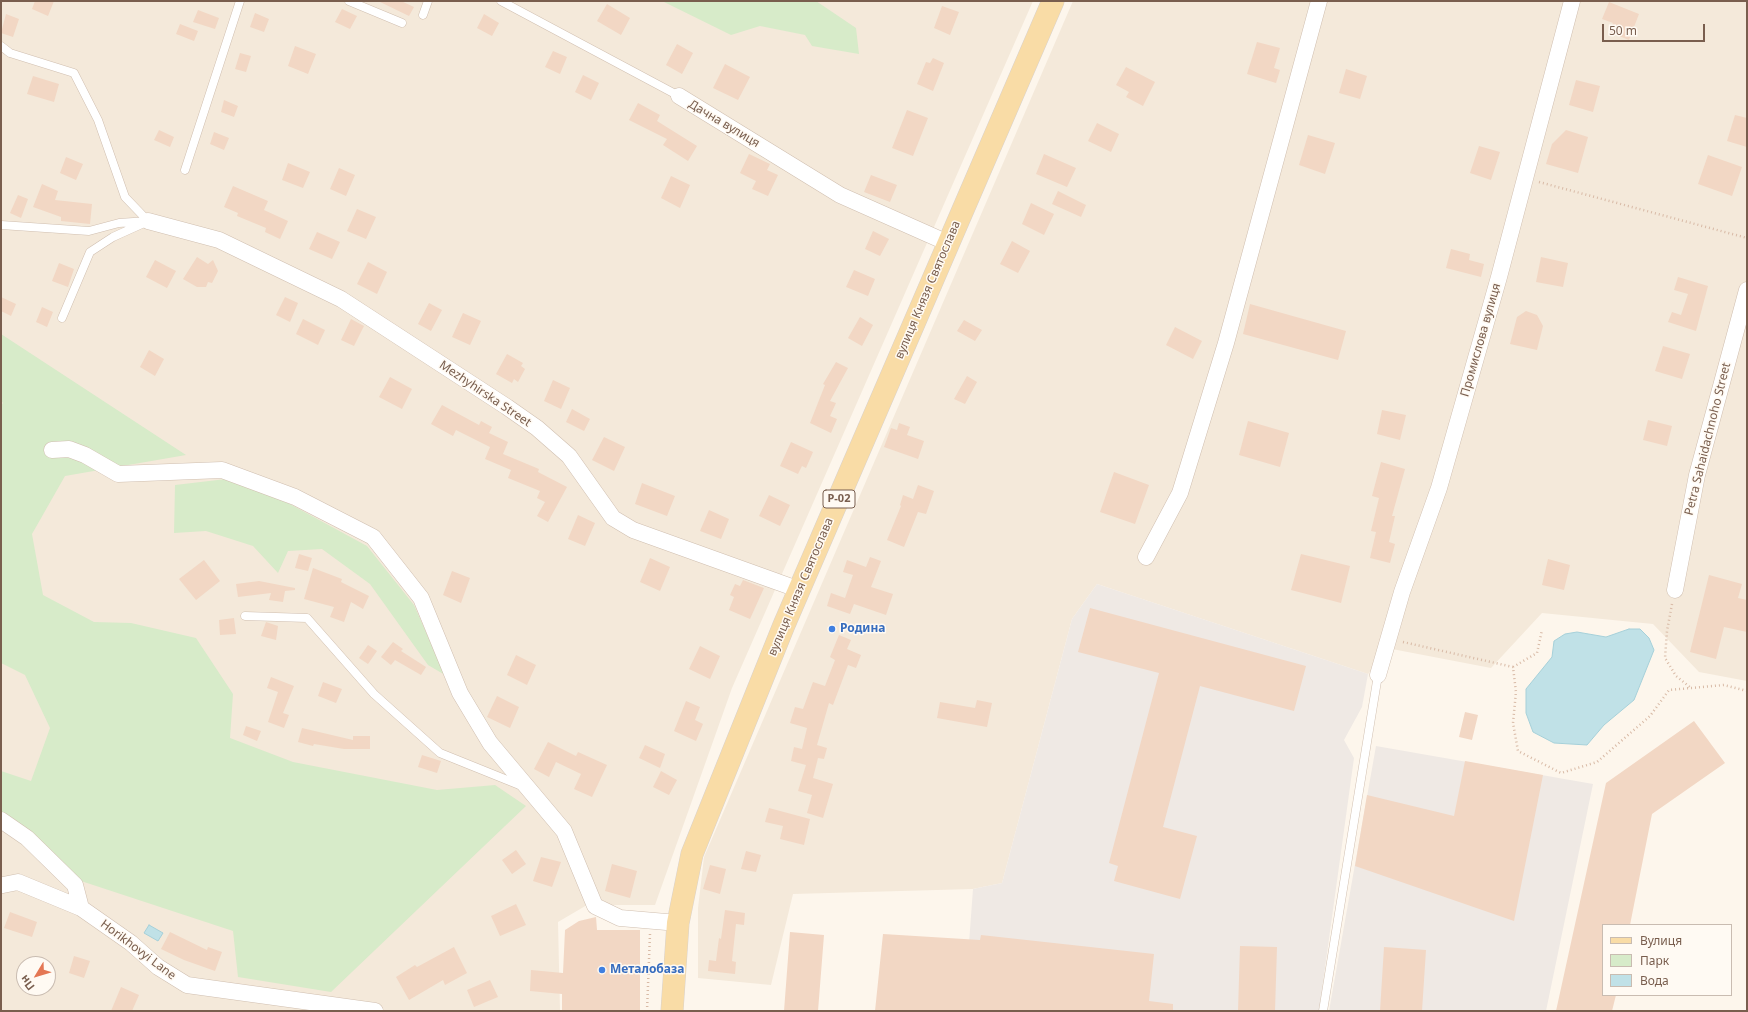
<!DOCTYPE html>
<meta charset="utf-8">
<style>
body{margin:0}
#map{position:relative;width:1748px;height:1012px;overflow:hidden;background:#fdf6ec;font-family:"Noto Sans",sans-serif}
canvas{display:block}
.frame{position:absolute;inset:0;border:2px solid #795e4e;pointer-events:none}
.legend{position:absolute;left:1602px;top:924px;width:130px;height:72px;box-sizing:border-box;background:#fffaf3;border:1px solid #c9bcb1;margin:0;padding:5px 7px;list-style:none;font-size:12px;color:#795e4e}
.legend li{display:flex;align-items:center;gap:8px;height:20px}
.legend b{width:20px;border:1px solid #c9bcb1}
.north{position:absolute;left:16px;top:956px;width:40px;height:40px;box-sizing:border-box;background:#fffaf3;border:1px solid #c9bcb1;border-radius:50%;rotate:232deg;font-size:11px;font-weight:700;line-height:16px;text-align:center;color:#795e4e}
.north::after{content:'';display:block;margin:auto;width:14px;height:18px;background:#e47754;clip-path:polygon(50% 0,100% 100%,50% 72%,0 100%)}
.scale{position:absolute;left:1602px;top:24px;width:103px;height:18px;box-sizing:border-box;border:2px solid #795e4e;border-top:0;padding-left:5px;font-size:12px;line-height:14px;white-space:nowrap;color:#795e4e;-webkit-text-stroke:3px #fffaf3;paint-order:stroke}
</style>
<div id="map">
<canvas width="1748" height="1012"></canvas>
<div class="frame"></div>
<ul class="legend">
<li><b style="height:5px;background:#f9dca6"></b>Вулиця</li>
<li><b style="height:11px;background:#d7ebc9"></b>Парк</li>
<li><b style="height:11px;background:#c0e1e7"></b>Вода</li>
</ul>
<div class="north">Пн</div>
<div class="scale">50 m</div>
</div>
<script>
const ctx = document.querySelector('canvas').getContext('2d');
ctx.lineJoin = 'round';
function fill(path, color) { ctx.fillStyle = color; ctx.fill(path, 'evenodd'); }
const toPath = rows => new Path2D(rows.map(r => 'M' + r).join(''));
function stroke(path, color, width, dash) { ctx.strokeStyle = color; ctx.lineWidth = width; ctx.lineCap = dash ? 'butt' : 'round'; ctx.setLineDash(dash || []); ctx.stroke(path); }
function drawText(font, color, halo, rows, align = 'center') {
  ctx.font = font + ' "Noto Sans",sans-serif'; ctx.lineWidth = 3; ctx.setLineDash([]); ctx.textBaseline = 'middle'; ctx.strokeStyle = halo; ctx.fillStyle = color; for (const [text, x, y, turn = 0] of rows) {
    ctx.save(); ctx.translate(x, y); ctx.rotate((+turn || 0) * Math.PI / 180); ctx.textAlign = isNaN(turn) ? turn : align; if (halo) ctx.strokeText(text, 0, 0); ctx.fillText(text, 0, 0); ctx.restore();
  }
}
const residential = toPath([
 [1,1,1033,1,732,688,655,905,587,905,558,922,560,1011,1,1011],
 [24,964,48,964,48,988,24,988],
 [1073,1,1747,1,1747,681,1699,672,1653,624,1542,613,1491,668,1392,649,1368,674,1097,584,1072,619,1002,883,973,889,793,894,771,985,698,978,698,908,704,857]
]);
const industrial = toPath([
 [1097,584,1368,674,1362,707,1344,740,1354,758,1319,1011,964,1011,973,889,1002,883,1072,619],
 [1376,746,1593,784,1546,1011,1329,1011]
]);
const green = toPath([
 [662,1,816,1,856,28,859,54,812,46,805,35,760,26,731,35],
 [1,334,186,455,65,476,32,534,43,595,94,622,131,623,196,638,233,694,230,738,293,762,437,790,495,785,526,806,331,992,238,977,233,931,81,881,1,812,1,771,31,781,50,728,25,675,1,663,1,405,3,403,1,401],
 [226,479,288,503,367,546,414,605,445,675,428,665,370,584,322,549,288,551,278,573,253,546,206,531,174,533,175,485]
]);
const water = toPath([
 [1629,629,1640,629,1649,638,1654,650,1634,700,1604,725,1587,745,1554,743,1533,732,1526,713,1526,689,1552,657,1554,641,1565,634,1577,632,1606,637,1629,629],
 [149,925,163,933,158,941,144,933,149,925]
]);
const building = toPath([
 [35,1,54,1,48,16,32,9],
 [378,1,401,1,414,7,409,16],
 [1609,2,1639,14,1629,40,1609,32,1613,23,1602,19],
 [607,4,630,18,621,35,597,21],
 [942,6,959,12,950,35,934,28],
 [342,9,357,16,350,29,335,22],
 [198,10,219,18,215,29,193,22],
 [255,13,269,19,264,32,250,27],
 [6,14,19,19,13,37,1,33],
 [484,14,499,23,492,36,477,28],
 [180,24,198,31,194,41,176,34],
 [1257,42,1280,48,1274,68,1280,70,1276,83,1247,74],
 [677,44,693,53,682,74,666,65],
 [295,46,316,54,308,74,288,66],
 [553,51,567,57,560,74,545,67],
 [240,53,251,56,246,72,235,69],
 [933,58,944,63,933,91,917,84,926,62,930,63],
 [725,64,750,77,738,100,713,88],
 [1126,67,1155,82,1143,106,1126,97,1129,92,1116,85],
 [1346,69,1367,76,1360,99,1339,93],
 [583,75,599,83,591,100,575,92],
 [33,76,59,84,54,102,27,94],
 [1576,80,1600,86,1593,112,1569,105],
 [224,100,238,106,234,117,221,112],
 [638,103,660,115,657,121,697,146,688,161,663,145,667,139,629,120],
 [907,110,928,118,913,156,892,148],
 [1735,115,1747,118,1747,147,1727,141],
 [1097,123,1119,134,1111,152,1088,141],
 [159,130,174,137,170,147,154,140],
 [1566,130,1588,137,1578,173,1546,164,1552,144],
 [214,132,229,138,224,150,210,144],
 [1308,135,1335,143,1325,174,1299,165],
 [1479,146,1500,152,1491,180,1470,173],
 [749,154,770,164,767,170,778,175,768,196,752,189,756,181,740,173],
 [1044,154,1076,168,1067,187,1036,174],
 [1708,155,1742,167,1732,196,1698,184],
 [66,157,83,164,76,180,60,173],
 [288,163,310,172,303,188,282,180],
 [339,168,355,175,346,196,330,189],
 [871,175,897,185,890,202,864,192],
 [671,176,690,185,680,208,661,198],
 [42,184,58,191,55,200,92,204,90,224,61,221,61,217,33,207],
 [233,186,268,201,264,210,288,221,280,239,265,232,266,228,237,216,238,213,224,207],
 [1058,191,1086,205,1081,217,1052,204],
 [18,195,28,199,21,218,10,213],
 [1031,203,1054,214,1044,235,1022,224],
 [357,209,376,217,366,239,347,231],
 [873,231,889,239,880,256,865,249],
 [317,232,340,242,332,259,309,249],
 [1012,241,1030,251,1018,273,1000,264],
 [1451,249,1470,254,1469,260,1484,264,1481,277,1446,268],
 [197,257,208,264,213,260,218,271,212,283,208,282,206,287,197,287,183,279],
 [1541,257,1568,263,1563,287,1536,282],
 [155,260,176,271,167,288,146,277],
 [368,262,387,272,377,294,357,284],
 [59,263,74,269,68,287,52,281],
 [854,270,875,279,868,296,846,287],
 [1678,277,1708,286,1696,331,1668,322,1672,312,1681,315,1688,294,1674,290],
 [1,297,16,304,11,316,1,311],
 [285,297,298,303,290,322,276,315],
 [429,303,442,310,431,331,418,324],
 [1250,304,1346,331,1338,360,1243,334],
 [42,307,53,312,47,327,36,322],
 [1526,311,1537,315,1543,326,1537,350,1510,344,1517,317],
 [463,313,481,321,470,345,452,337],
 [860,317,873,325,862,346,848,338],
 [303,319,325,330,318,345,296,334],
 [351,319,364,326,354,346,341,340],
 [964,320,982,330,975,341,957,331],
 [1175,327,1202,341,1193,359,1166,345],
 [1663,346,1690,354,1682,379,1655,371],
 [149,350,164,359,155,376,140,367],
 [507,354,523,363,521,366,525,369,518,382,514,379,512,383,496,374],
 [836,362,848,368,830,401,836,403,830,416,837,419,831,433,810,423,825,385,823,384],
 [967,376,977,382,965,404,954,399],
 [390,377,412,389,402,409,379,397],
 [553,380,570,388,561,409,544,401],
 [442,405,479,425,481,421,492,427,489,433,508,442,503,454,539,469,538,472,567,487,548,522,537,516,545,502,537,498,540,491,508,478,511,470,485,459,490,447,456,430,453,436,431,424],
 [572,409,590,419,584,431,566,422],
 [1382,410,1406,415,1400,440,1377,434],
 [1648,420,1672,426,1667,446,1643,440],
 [1248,421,1289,433,1280,467,1239,455],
 [899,423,910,427,907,435,924,441,918,459,884,447,891,428,897,430],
 [604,437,625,447,614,471,592,460],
 [791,442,813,452,806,468,802,466,798,474,780,466],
 [1381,462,1405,469,1392,516,1395,516,1389,542,1395,544,1390,563,1370,558,1376,532,1371,531,1379,498,1372,496],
 [1114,472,1149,485,1135,524,1100,512],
 [642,483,675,496,667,516,635,504],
 [918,485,934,491,926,514,918,512,904,547,887,540,901,506,900,505,903,495,913,499],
 [769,495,790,505,780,526,759,516],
 [709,510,729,519,721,539,700,531],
 [578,515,595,523,585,546,568,539],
 [299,554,312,558,308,571,295,568],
 [1301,554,1350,566,1341,603,1291,590],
 [870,557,881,561,871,587,893,594,886,615,854,604,850,614,827,606,831,593,845,598,853,575,843,572,847,560,866,567],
 [650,558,670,567,660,591,640,582],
 [1548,559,1570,565,1564,590,1542,585],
 [204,560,220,581,196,600,179,579],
 [313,568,342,579,341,582,369,596,363,609,351,602,344,622,330,617,334,607,304,599],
 [452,571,470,578,461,603,443,595],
 [1709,575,1742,584,1738,598,1747,600,1747,632,1724,627,1716,659,1690,652],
 [743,580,764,588,750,619,729,610,734,597,730,595,735,584,740,586],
 [259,581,295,588,295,590,285,591,283,602,269,600,271,593,238,597,236,584],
 [1090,608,1306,666,1294,711,1200,686,1163,827,1197,836,1180,899,1114,881,1118,866,1109,863,1159,673,1078,652],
 [234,618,236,634,220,635,219,620],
 [266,622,278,626,276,640,261,636],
 [839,635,851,640,847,649,861,655,856,668,848,665,833,705,829,703,817,745,827,748,824,759,818,758,813,778,833,784,823,818,807,813,812,795,798,791,806,765,791,761,794,747,802,749,807,728,790,723,795,707,803,709,813,682,825,686,835,660,830,657],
 [393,642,403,649,401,651,426,667,421,675,395,660,391,665,381,657],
 [368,645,377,651,368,664,359,658],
 [700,646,720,656,710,679,689,669],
 [516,655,536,665,527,685,507,675],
 [271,677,294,686,283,713,289,715,284,728,268,722,278,692,267,688],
 [323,682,342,689,336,703,318,696],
 [497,696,519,707,510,728,487,717],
 [977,700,992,703,987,727,937,718,940,702,975,708],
 [686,701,700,707,695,720,703,724,696,741,674,731],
 [1465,712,1478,715,1472,740,1459,737],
 [1694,721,1725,763,1652,814,1630,925,1603,925,1603,995,1616,995,1612,1011,1556,1011,1606,783],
 [246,726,261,731,257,741,243,735],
 [302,728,353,740,353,736,370,736,370,749,344,749,314,744,313,746,298,742],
 [548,742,576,756,578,752,607,765,592,797,574,789,581,774,556,762,549,777,534,769],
 [645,745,665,754,660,768,639,758],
 [422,755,441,761,437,773,418,767],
 [1465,761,1543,775,1514,921,1355,866,1367,795,1454,816],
 [661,771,677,780,669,795,653,787],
 [769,808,810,819,804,845,780,839,783,826,765,822],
 [516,850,526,864,512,874,502,860],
 [746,851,761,855,756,872,741,869],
 [541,857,561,862,552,887,533,881],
 [612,864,637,871,630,898,605,891],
 [710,865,726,869,720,894,703,889],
 [516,904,526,925,500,936,491,916],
 [725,910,745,913,744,925,736,924,732,961,736,962,735,974,708,971,709,960,716,961,719,938,721,939],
 [10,912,37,922,32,937,4,928],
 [596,917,597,930,640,930,640,1011,562,1011,562,994,530,991,531,970,563,973,565,930,579,921],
 [170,932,207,950,208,947,222,952,215,971,184,960,161,949],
 [790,932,824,935,818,1011,784,1011],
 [883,934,980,940,981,935,1154,954,1149,1001,1173,1004,1173,1011,875,1011],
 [1240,946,1277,947,1275,1011,1238,1011],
 [454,947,467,973,445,985,443,980,409,1000,396,977,415,965,417,967],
 [1384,947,1426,950,1422,1011,1380,1011],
 [74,956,90,961,84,978,69,973],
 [490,980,498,997,474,1007,467,990],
 [121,987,139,995,132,1011,111,1011]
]);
const path = toPath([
 [1539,182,1747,238],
 [1672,604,1667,631,1665,658,1676,676,1691,688],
 [1403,642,1513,667,1516,692,1513,723,1518,751,1561,773,1597,762,1650,716,1669,690,1724,685,1747,691],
 [1513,667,1537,653,1542,630],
 [647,1011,650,934]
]);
const lane = toPath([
 [349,1,402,23],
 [501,1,679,96],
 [423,15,428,1],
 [1,46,10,53,74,73,98,120,125,197,148,221],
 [185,170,240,1],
 [1,225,89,231,119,223,148,221],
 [62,318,90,252,113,237,144,223],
 [245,616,307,618,374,694,440,753,522,786],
 [1323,1011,1378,675]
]);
const street = toPath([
 [679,96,840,195,948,243],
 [148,221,219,240,341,299,507,407,537,428,569,456,613,518,633,530,800,590],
 [52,450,69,449,85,455,118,474,222,470,295,497,373,537,421,598,460,693,490,743,564,831,595,906,620,918,678,923],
 [1146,557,1180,493,1226,343,1319,1],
 [1675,590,1697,475,1747,290],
 [1378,675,1402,592,1439,488,1499,277,1572,1],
 [1,820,27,838,75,885,81,908],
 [3,885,18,882,81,908,131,943,158,967,187,985,375,1011]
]);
const primary = toPath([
 [672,1011,678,923,692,854,784,625,1053,1]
]);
const markers = [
 [832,629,4,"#3f7fe0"],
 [602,970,4,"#3f7fe0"]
];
const shields = [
 [839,499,32]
];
const shieldNames = [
 ["Р-02",839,499]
];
const streetNames = [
 ["Дачна вулиця",724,124,31],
 ["вулиця Князя Святослава",928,290,-67],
 ["Промислова вулиця",1481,340,-74],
 ["Mezhyhirska Street",485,394,34],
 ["Petra Sahaidachnoho Street",1708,439,-76],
 ["вулиця Князя Святослава",801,587,-67],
 ["Horikhovyi Lane",138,950,37]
];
const shopNames = [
 ["Родина",840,629],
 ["Металобаза",610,970]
];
fill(residential, '#f4e9da');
fill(industrial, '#efe9e4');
fill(green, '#d7ebc9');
fill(water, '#c0e1e7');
stroke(water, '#a6d0d9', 1);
fill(building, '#f2d7c4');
stroke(lane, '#d0bfb0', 9);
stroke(street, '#d0bfb0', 17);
stroke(primary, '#d9d2cd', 23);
stroke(path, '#d8baa6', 2.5, [1, 3]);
stroke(lane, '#fff', 8);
stroke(street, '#fff', 16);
stroke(primary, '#f9dca6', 22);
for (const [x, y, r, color] of markers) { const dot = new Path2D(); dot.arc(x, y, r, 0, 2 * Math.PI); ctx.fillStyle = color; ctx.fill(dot); stroke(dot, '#fffaf3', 1.5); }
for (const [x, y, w] of shields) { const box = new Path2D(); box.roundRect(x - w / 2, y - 9, w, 18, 3); ctx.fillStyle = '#fffaf3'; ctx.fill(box); stroke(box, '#795e4e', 1); }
drawText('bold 11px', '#795e4e', null, shieldNames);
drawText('12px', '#795e4e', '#fffaf3', streetNames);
drawText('bold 12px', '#366cbe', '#fffaf3', shopNames, 'left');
</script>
